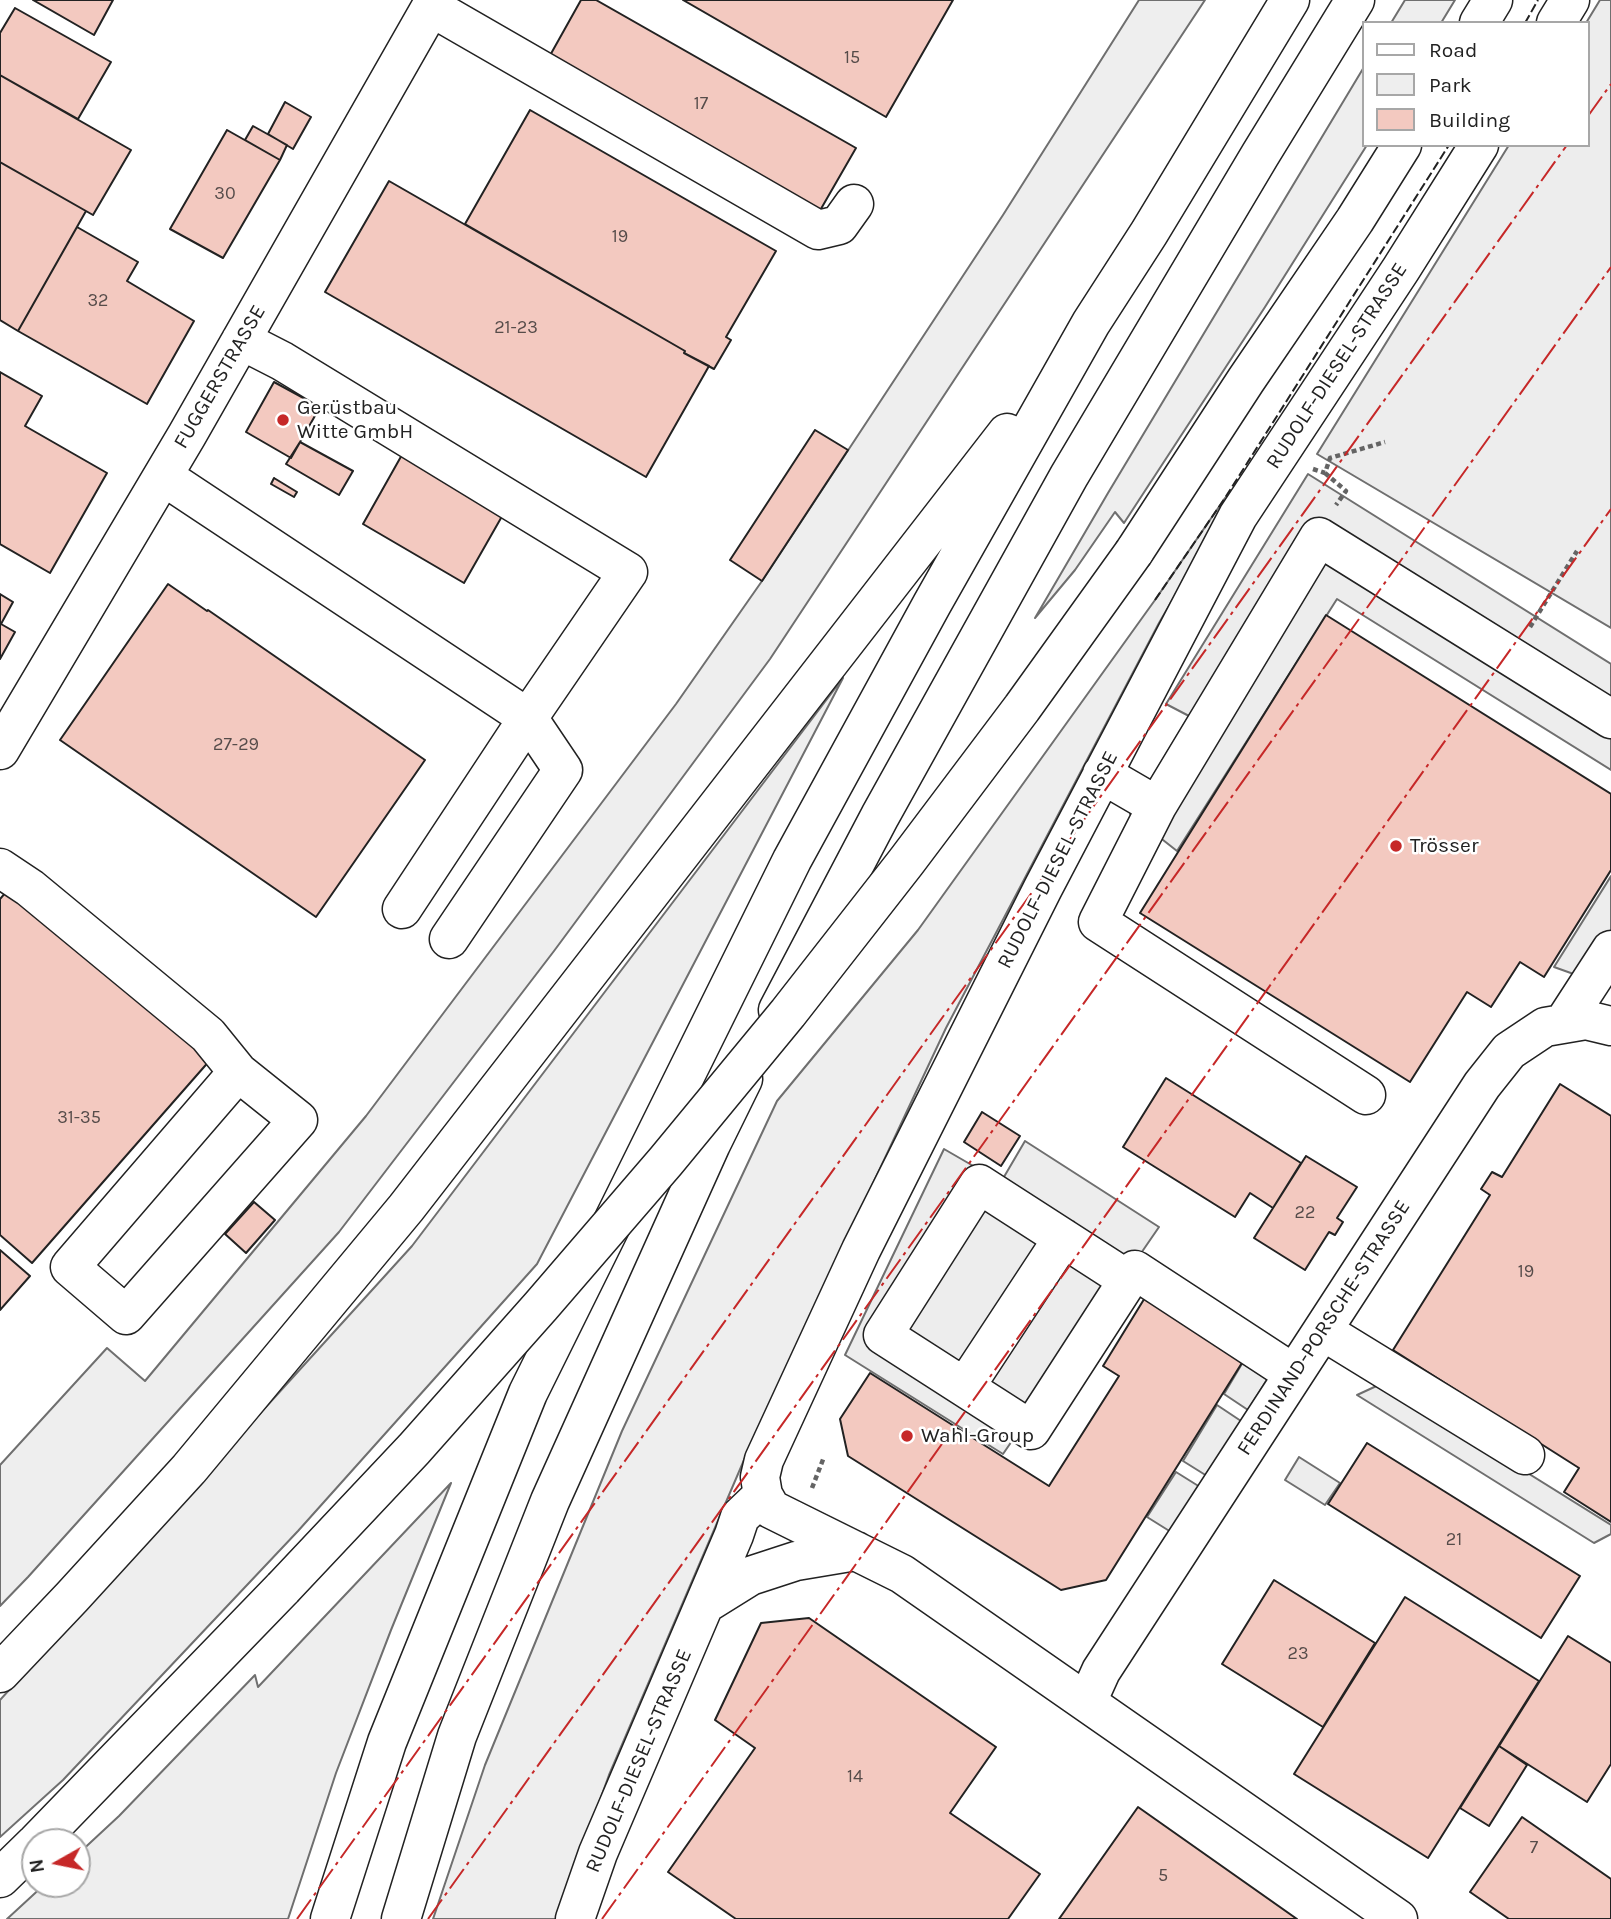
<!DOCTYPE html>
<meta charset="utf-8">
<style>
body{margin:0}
#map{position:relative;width:1611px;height:1919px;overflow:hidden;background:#fff;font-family:Karla,sans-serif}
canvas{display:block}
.legend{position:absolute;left:1362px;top:21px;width:228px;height:126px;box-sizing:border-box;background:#fff;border:2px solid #a7a7a7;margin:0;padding:9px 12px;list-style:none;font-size:21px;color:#222}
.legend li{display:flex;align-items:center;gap:14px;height:35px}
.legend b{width:35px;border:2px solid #a7a7a7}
.north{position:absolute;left:21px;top:1828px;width:70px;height:70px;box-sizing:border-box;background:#fff;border:2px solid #a7a7a7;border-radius:50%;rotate:261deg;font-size:19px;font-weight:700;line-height:28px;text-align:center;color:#222}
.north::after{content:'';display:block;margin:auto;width:24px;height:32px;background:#c62828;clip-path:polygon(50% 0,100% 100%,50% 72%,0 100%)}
</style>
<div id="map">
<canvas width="1611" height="1919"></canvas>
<ul class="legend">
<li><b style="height:9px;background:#fff"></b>Road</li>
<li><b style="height:19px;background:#eee"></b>Park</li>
<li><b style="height:19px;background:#f3c9c0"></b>Building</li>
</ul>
<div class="north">N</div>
</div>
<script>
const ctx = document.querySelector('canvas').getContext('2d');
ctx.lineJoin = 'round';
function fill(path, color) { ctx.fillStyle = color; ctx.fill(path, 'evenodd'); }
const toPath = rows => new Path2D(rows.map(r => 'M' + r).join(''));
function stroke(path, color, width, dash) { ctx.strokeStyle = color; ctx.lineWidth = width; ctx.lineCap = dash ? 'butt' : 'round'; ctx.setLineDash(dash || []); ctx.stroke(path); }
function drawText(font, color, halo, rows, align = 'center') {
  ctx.font = font + ' Karla,sans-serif'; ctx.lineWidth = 5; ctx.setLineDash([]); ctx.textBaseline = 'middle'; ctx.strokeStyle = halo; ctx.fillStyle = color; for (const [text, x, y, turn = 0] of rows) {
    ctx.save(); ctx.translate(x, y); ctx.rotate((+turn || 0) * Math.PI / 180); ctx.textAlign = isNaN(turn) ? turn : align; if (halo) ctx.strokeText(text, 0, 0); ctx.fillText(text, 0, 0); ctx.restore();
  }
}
const green = toPath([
 [1139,0,1205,0,770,659,554,951,339,1232,28,1577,0,1606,0,1465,107,1348,145,1381,366,1116,676,704,762,581,1003,215,1139,0],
 [1405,0,1455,0,1441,23,1391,23,1405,0],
 [1364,67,1364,145,1367,145,1265,307,1124,523,1115,512,1075,570,1035,618,1108,493,1364,67],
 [1225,498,1219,520,1159,623,946,1028,753,1439,609,1775,557,1919,433,1919,485,1765,622,1431,777,1101,918,930,1155,600,1225,498],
 [843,678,537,1264,298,1531,63,1780,0,1837,0,1700,412,1246,843,678],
 [451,1483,391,1630,336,1773,288,1919,7,1919,45,1884,77,1884,77,1855,119,1816,255,1675,258,1687,451,1483]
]);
const parking = toPath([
 [1600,0,1611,0,1611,628,1317,454,1509,145,1588,145,1588,23,1586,23,1600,0],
 [1308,474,1611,664,1611,770,1337,599,1177,851,1130,814,1189,716,1166,704,1308,474],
 [1611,876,1611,986,1610,987,1554,967,1611,876],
 [1025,1141,1159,1227,1003,1454,845,1355,944,1149,1001,1182,1025,1141],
 [1243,1362,1268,1378,1248,1410,1224,1394,1243,1362],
 [1383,1383,1611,1525,1611,1534,1594,1543,1357,1395,1383,1383],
 [1217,1405,1241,1421,1207,1476,1183,1461,1217,1405],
 [1299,1457,1340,1483,1325,1505,1285,1480,1299,1457],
 [1176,1472,1200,1487,1171,1532,1147,1517,1176,1472]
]);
const building = toPath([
 [33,0,113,0,94,35,33,0],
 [581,0,596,0,856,148,818,214,548,59,581,0],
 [683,0,953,0,886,117,683,0],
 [15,8,111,62,78,119,0,75,0,33,15,8],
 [0,75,131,150,93,215,0,162,0,75],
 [285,102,311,117,293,149,268,134,285,102],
 [530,110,776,251,726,337,731,340,714,369,684,353,685,351,465,224,530,110],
 [253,126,287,145,280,160,245,140,253,126],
 [227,130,280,160,223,258,170,229,227,130],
 [0,162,86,211,18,331,0,320,0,162],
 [389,181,685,351,684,353,709,366,646,477,325,292,389,181],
 [77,227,138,262,127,281,194,321,147,404,18,331,77,227],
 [0,372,42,396,25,426,107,473,50,573,0,544,0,372],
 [274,382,320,407,291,458,246,432,274,382],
 [815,430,848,450,762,581,730,560,815,430],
 [300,442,353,471,339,495,286,464,300,442],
 [403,453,505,511,464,583,363,524,403,453],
 [274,478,297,492,294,497,271,484,274,478],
 [168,584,207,611,208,610,425,760,316,917,60,740,168,584],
 [0,594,13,602,1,624,15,632,0,659,0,594],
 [1326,615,1611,794,1611,870,1544,977,1520,962,1491,1007,1467,992,1410,1082,1140,913,1326,615],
 [12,885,211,1059,32,1263,0,1235,0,899,12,885],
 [1166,1078,1301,1163,1273,1208,1250,1193,1235,1217,1123,1147,1166,1078],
 [1560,1084,1611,1116,1611,1522,1564,1492,1579,1468,1393,1350,1490,1195,1481,1189,1492,1172,1502,1177,1560,1084],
 [982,1112,1020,1136,1001,1166,964,1142,982,1112],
 [1306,1156,1357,1187,1337,1218,1343,1222,1335,1235,1329,1232,1305,1270,1254,1238,1306,1156],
 [254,1202,275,1220,246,1253,225,1234,254,1202],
 [0,1250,30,1276,0,1310,0,1250],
 [1146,1296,1245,1358,1106,1580,1061,1590,848,1456,840,1419,870,1373,1049,1486,1119,1376,1103,1366,1146,1296],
 [1367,1443,1580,1576,1541,1638,1328,1504,1367,1443],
 [1274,1580,1375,1643,1323,1727,1222,1664,1274,1580],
 [1405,1597,1539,1681,1428,1858,1294,1774,1405,1597],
 [809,1618,996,1747,950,1813,1040,1874,1008,1919,736,1919,668,1872,755,1748,715,1720,761,1623,809,1618],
 [1568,1636,1611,1663,1611,1764,1587,1802,1499,1746,1568,1636],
 [1499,1746,1527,1765,1489,1826,1460,1808,1499,1746],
 [1138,1807,1297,1919,1059,1919,1138,1807],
 [1522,1817,1611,1879,1611,1919,1509,1919,1470,1892,1522,1817]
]);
const path = toPath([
 [1313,469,1325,473,1330,458,1385,442],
 [1325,473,1346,491,1336,505],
 [1530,627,1577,551],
 [812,1488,824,1457]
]);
const minor = toPath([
 [431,7,818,230,839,225,854,204],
 [1556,23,1570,0],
 [241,340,282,361,628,572,528,718,402,909],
 [163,476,528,718,563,770,449,939],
 [0,750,187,435,435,0],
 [1102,774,1157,806,1319,537,1611,719],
 [1157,806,1098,922,1366,1095],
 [0,868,30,888,208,1035,238,1072],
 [1563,1024,1611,950],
 [238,1072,298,1120,126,1315,70,1267,238,1072],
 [1128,1280,979,1184,883,1335,1031,1430,1128,1280,1135,1270,1294,1374],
 [1323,1331,1525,1455],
 [965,1387,1063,1238],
 [705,1604,750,1576,796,1561,856,1551],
 [1087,1702,1101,1671,1482,1085,1509,1051,1545,1027,1586,1020,1611,1026],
 [575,1919,598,1853,734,1535,740,1517,763,1495],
 [1398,1919,902,1574,771,1509,763,1495,760,1477,764,1460,861,1250,1043,888,1238,516,1401,269,1479,145]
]);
const highway = toPath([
 [1479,23,1493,0],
 [1134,552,1246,380,1355,220,1402,145],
 [778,1010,880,816,1069,476,1260,155,1355,0],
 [0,1673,72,1597,189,1469,406,1208,1007,433],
 [37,1842,283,1588],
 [0,1878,35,1844],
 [330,1919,387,1742,528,1393,792,860,932,604,1091,323,1149,233,1290,0],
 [401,1919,457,1736,550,1501,711,1144,743,1079]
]);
const highwayBridge = toPath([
 [283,1588,414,1449,541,1306,666,1161,788,1013,906,862,1022,708,1134,552]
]);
const fence = toPath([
 [1525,23,1538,0],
 [1155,600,1225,498,1449,145]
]);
const power = toPath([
 [1588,116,1611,84],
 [297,1919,1567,145],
 [428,1919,1611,267],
 [602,1919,1611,509]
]);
const markers = [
 [283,420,7,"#c62828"],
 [1396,846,7,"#c62828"],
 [907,1436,7,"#c62828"]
];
const numberNames = [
 ["15",852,58],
 ["17",701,104],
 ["30",225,194],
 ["19",620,237],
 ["32",98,301],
 ["21-23",516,328],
 ["27-29",236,745],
 ["31-35",79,1118],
 ["22",1305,1213],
 ["19",1526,1272],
 ["21",1454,1540],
 ["23",1298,1654],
 ["14",855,1777],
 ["7",1534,1848],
 ["5",1163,1876]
];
const streetNames = [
 ["RUDOLF-DIESEL-STRASSE",1337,366,-57],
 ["FUGGERSTRASSE",220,377,-60],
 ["RUDOLF-DIESEL-STRASSE",1058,860,-63],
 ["FERDINAND-PORSCHE-STRASSE",1324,1328,-57],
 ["RUDOLF-DIESEL-STRASSE",639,1761,-67]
];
const poiNames = [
 ["Gerüstbau",297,408],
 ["Witte GmbH",297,432],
 ["Trösser",1410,846],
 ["Wahl-Group",921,1436]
];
fill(green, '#eee');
stroke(green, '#6f6f6f', 2);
fill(parking, '#ededed');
stroke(parking, '#6f6f6f', 2);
fill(building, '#f3c9c0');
stroke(building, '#222', 2);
stroke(minor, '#222', 41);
stroke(highway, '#222', 41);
stroke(path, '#646464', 4.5, [5, 3.5]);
stroke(minor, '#fff', 38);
stroke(highway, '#fff', 38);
stroke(highwayBridge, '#222', 41, []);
stroke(highwayBridge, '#fff', 38);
stroke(fence, '#222', 2, [9, 3.5]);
stroke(power, '#c62828', 2, [24, 5, 3.5, 5]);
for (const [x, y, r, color] of markers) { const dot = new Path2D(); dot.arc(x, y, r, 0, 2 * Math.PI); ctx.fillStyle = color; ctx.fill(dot); stroke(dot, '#fff', 2.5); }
drawText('18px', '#564c4a', null, numberNames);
drawText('21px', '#222', '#fff', streetNames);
drawText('21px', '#222', '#fff', poiNames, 'left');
</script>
